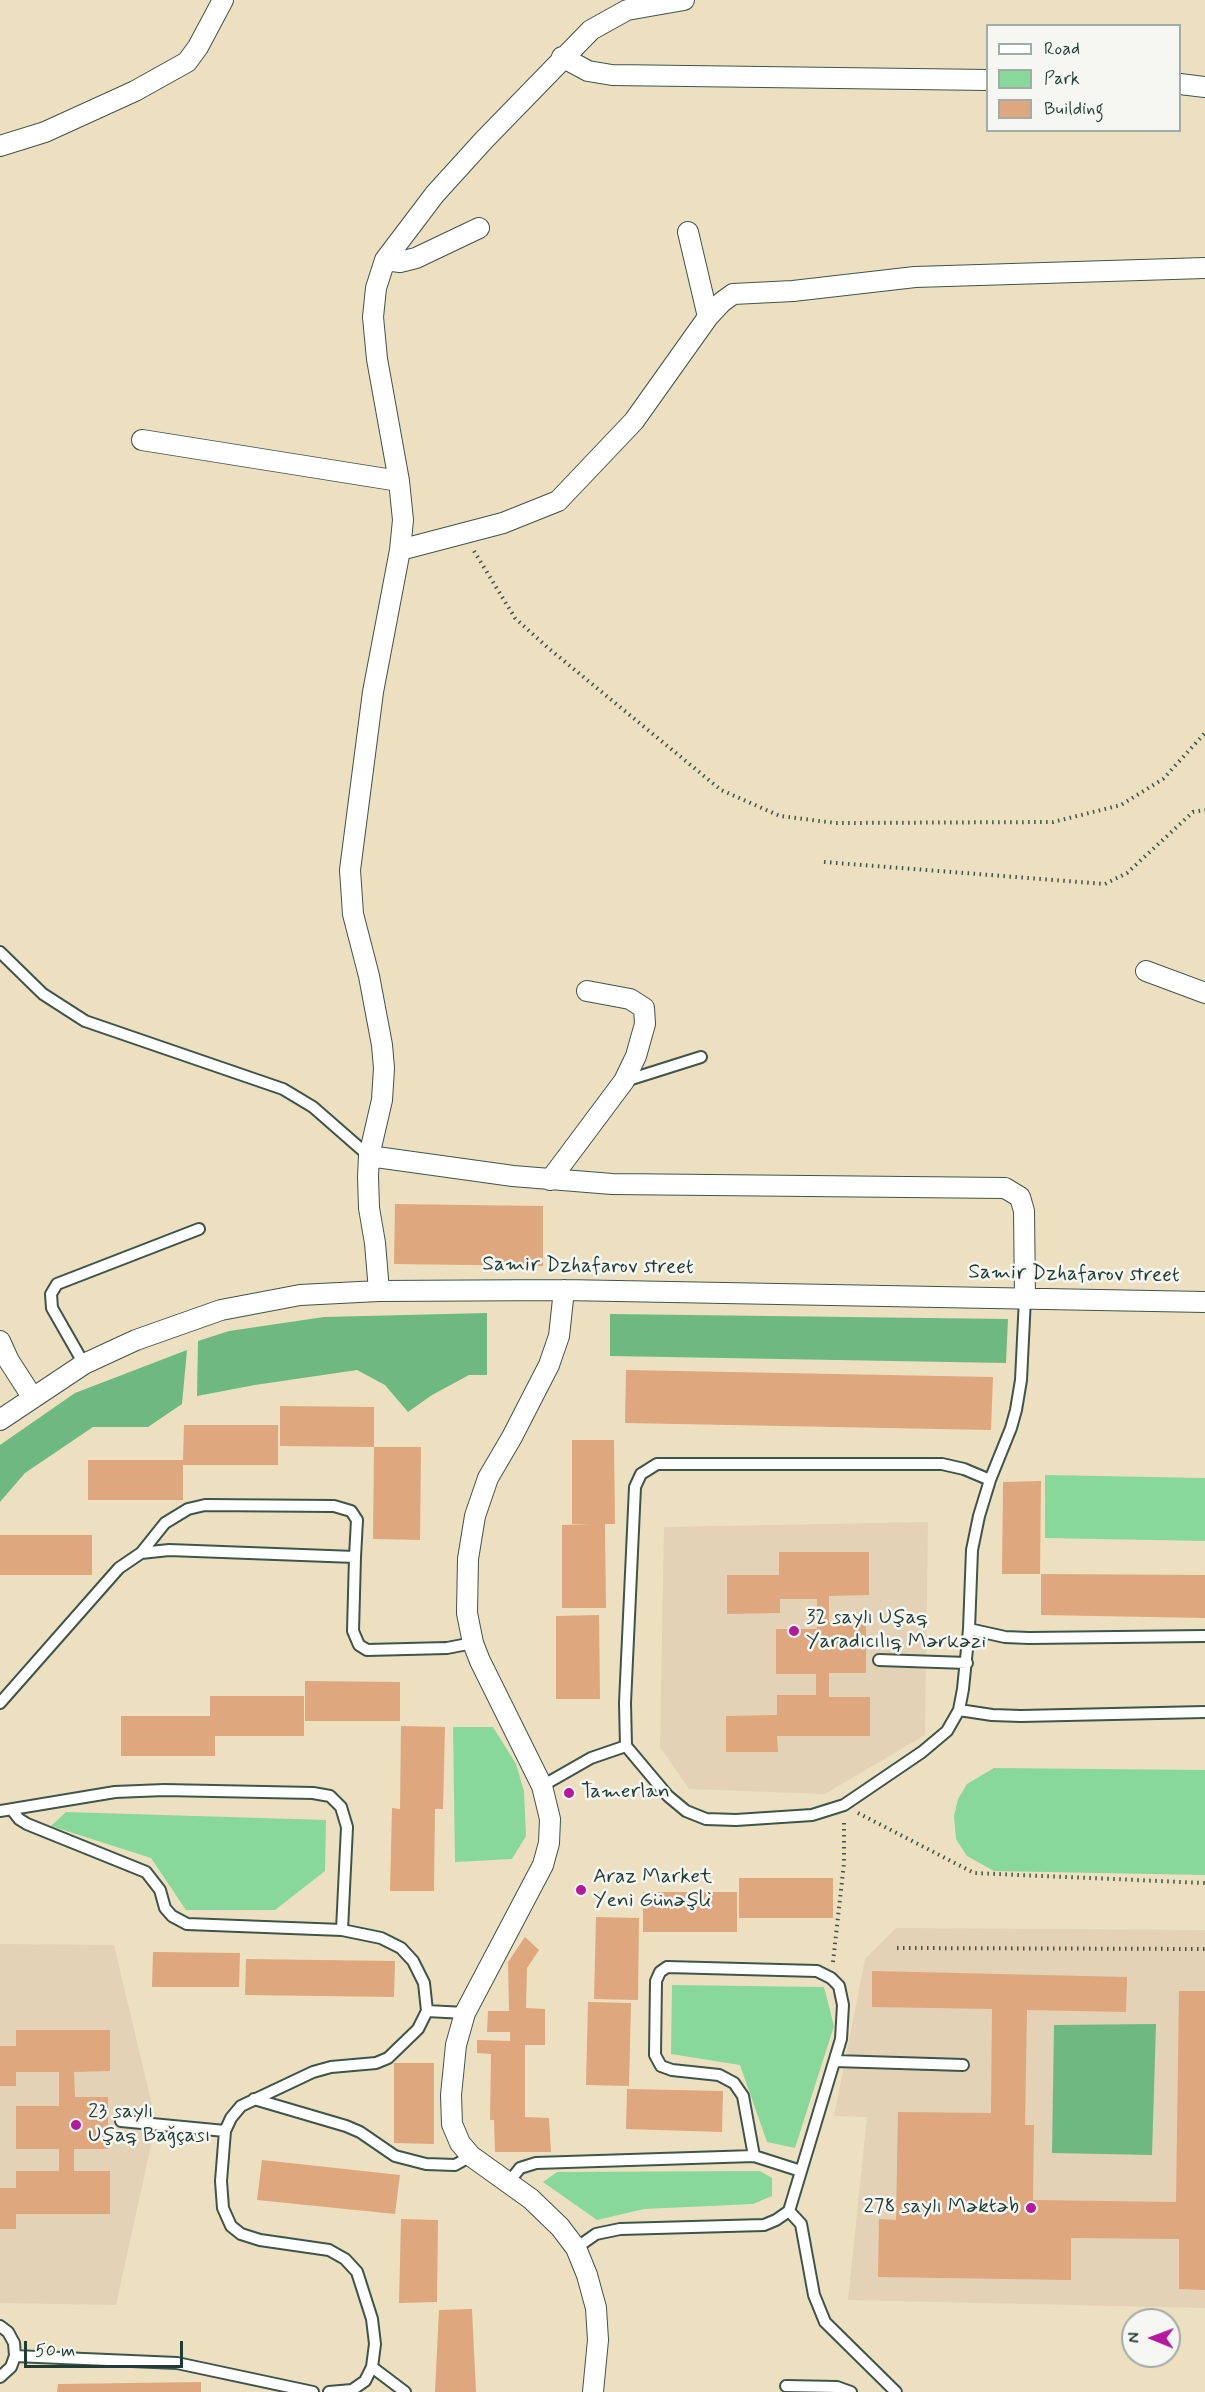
<!DOCTYPE html>
<meta charset="utf-8">
<style>
body{margin:0}
#map{position:relative;width:1205px;height:2392px;overflow:hidden;background:#ede0c0;font-family:Mynerve,sans-serif}
canvas{display:block}
.legend{position:absolute;left:986px;top:24px;width:195px;height:108px;box-sizing:border-box;background:#f6f6f2;border:2px solid #a0aca6;margin:0;padding:8px 10px;list-style:none;font-size:18px;color:#1f3d34}
.legend li{display:flex;align-items:center;gap:12px;height:30px}
.legend b{width:30px;border:2px solid #a0aca6}
.north{position:absolute;left:1121px;top:2308px;width:60px;height:60px;box-sizing:border-box;background:#f6f6f2;border:2px solid #a0aca6;border-radius:50%;rotate:271deg;font-size:16px;font-weight:700;line-height:24px;text-align:center;color:#1f3d34}
.north::after{content:'';display:block;margin:auto;width:21px;height:27px;background:#b5179e;clip-path:polygon(50% 0,100% 100%,50% 72%,0 100%)}
.scale{position:absolute;left:24px;top:2341px;width:159px;height:27px;box-sizing:border-box;border:3px solid #1f3d34;border-top:0;padding-left:8px;font-size:18px;line-height:21px;white-space:nowrap;color:#1f3d34;-webkit-text-stroke:4px #f6f6f2;paint-order:stroke}
</style>
<div id="map">
<canvas width="1205" height="2392"></canvas>
<ul class="legend">
<li><b style="height:8px;background:#fff"></b>Road</li>
<li><b style="height:16px;background:#88d999"></b>Park</li>
<li><b style="height:16px;background:#dfa77d"></b>Building</li>
</ul>
<div class="north">N</div>
<div class="scale">50 m</div>
</div>
<script>
const ctx = document.querySelector('canvas').getContext('2d');
ctx.lineJoin = 'round';
function fill(path, color) { ctx.fillStyle = color; ctx.fill(path, 'evenodd'); }
const toPath = rows => new Path2D(rows.map(r => 'M' + r).join(''));
function stroke(path, color, width, dash) { ctx.strokeStyle = color; ctx.lineWidth = width; ctx.lineCap = dash ? 'butt' : 'round'; ctx.setLineDash(dash || []); ctx.stroke(path); }
function drawText(font, color, halo, rows, align = 'center') {
  ctx.font = font + ' Mynerve,sans-serif'; ctx.lineWidth = 5; ctx.setLineDash([]); ctx.textBaseline = 'middle'; ctx.strokeStyle = halo; ctx.fillStyle = color; for (const [text, x, y, turn = 0] of rows) {
    ctx.save(); ctx.translate(x, y); ctx.rotate((+turn || 0) * Math.PI / 180); ctx.textAlign = isNaN(turn) ? turn : align; if (halo) ctx.strokeText(text, 0, 0); ctx.fillText(text, 0, 0); ctx.restore();
  }
}
const built = toPath([
 [928,1522,925,1735,825,1794,689,1789,660,1747,664,1527],
 [896,1928,1205,1930,1205,2308,848,2300,867,2117,834,2116,865,1959],
 [0,1944,114,1945,152,2105,151,2145,116,2305,0,2303]
]);
const green = toPath([
 [1045,1475,1205,1478,1205,1541,1045,1538],
 [453,1727,493,1727,516,1764,524,1791,526,1836,512,1859,455,1862],
 [994,1768,1205,1770,1205,1875,994,1871,967,1856,956,1839,954,1816,958,1799,967,1784],
 [66,1812,326,1820,325,1871,275,1910,186,1910,151,1858,51,1826],
 [672,1985,824,1987,834,2026,795,2148,767,2142,740,2065,671,2054],
 [760,2171,772,2178,772,2196,753,2204,644,2209,597,2220,543,2182,557,2172]
]);
const forest = toPath([
 [487,1313,487,1375,469,1375,432,1395,408,1412,385,1385,357,1370,255,1385,197,1396,198,1341,229,1331,324,1317],
 [610,1314,1008,1319,1006,1363,610,1356],
 [187,1350,182,1404,148,1427,93,1427,25,1473,0,1502,0,1445,75,1393],
 [1156,2024,1152,2155,1052,2153,1054,2025]
]);
const building = toPath([
 [395,1204,543,1206,543,1266,394,1264],
 [626,1370,993,1377,991,1430,625,1423],
 [280,1406,374,1407,374,1447,421,1447,420,1540,373,1539,374,1447,280,1446],
 [184,1425,278,1425,278,1465,183,1465,183,1500,88,1500,88,1460,183,1460],
 [572,1440,614,1440,615,1524,605,1524,606,1608,562,1608,562,1525,592,1524,572,1524],
 [1041,1481,1040,1574,1002,1574,1003,1482],
 [0,1535,92,1535,92,1575,0,1575],
 [779,1552,869,1552,869,1595,829,1596,829,1622,866,1622,866,1673,829,1673,829,1697,870,1697,870,1736,777,1736,778,1752,726,1752,726,1716,777,1715,777,1695,816,1695,816,1674,776,1674,776,1629,817,1629,817,1599,780,1599,780,1613,727,1614,727,1575,779,1575],
 [1041,1574,1205,1575,1205,1618,1041,1615],
 [599,1615,600,1699,556,1699,556,1616],
 [305,1681,400,1682,400,1721,305,1721],
 [210,1696,304,1696,304,1736,215,1736,215,1756,121,1756,121,1716,210,1716],
 [401,1726,445,1727,443,1809,435,1809,434,1891,390,1891,392,1808,400,1809],
 [739,1878,833,1878,833,1918,739,1918],
 [643,1892,737,1892,737,1932,643,1932],
 [596,1917,639,1918,638,2000,594,1999],
 [525,1937,539,1950,527,1968,526,2008,545,2009,545,2045,525,2045,525,2117,549,2118,551,2152,495,2152,494,2120,490,2120,491,2054,477,2053,477,2040,510,2041,510,2032,487,2032,488,2011,509,2011,508,1962],
 [153,1952,240,1953,239,1987,152,1987],
 [246,1959,395,1961,394,1997,245,1995],
 [872,1971,1127,1977,1126,2012,1027,2010,1025,2125,1034,2125,1033,2200,1176,2202,1179,1991,1205,1991,1205,2290,1179,2289,1179,2239,1071,2238,1071,2280,878,2277,879,2219,896,2220,898,2112,991,2113,992,2009,872,2007],
 [588,2002,631,2003,629,2086,586,2085],
 [16,2030,110,2030,110,2071,74,2072,75,2097,108,2097,108,2149,74,2149,74,2171,110,2171,110,2214,16,2214,16,2229,0,2229,0,2188,16,2188,16,2171,59,2171,59,2149,16,2149,16,2106,59,2106,59,2072,16,2072,16,2086,0,2086,0,2046,16,2046],
 [394,2063,434,2063,434,2144,394,2143],
 [627,2089,723,2091,722,2132,626,2129],
 [262,2160,400,2175,395,2214,257,2200],
 [401,2219,438,2220,437,2302,399,2303],
 [472,2309,476,2392,435,2392,439,2310],
 [201,2382,201,2392,57,2392,58,2384]
]);
const path = toPath([
 [474,551,515,618,547,647,721,790,780,816,835,823,1053,822,1121,805,1163,779,1205,733],
 [824,862,1105,884,1127,873,1193,812,1205,810],
 [858,1813,974,1873,1205,1883],
 [897,1948,1205,1949],
 [833,1962,844,1863,844,1820]
]);
const service = toPath([
 [0,952,43,994,85,1021,283,1089,313,1107,369,1156],
 [625,1081,701,1057],
 [84,1364,52,1308,51,1294,57,1284,199,1229],
 [990,1480,979,1516,972,1550,969,1629,963,1689,959,1710,947,1731,922,1752,844,1805,812,1815,736,1820,706,1819,686,1811,668,1796,626,1746,625,1703,635,1487,641,1474,657,1464,942,1464,964,1469,990,1480,1011,1428,1016,1410,1021,1380,1025,1298],
 [141,1553,165,1523,188,1509,205,1505,334,1506,351,1511,357,1520,355,1557],
 [969,1629,1005,1637,1029,1638,1205,1636],
 [879,1660,967,1663],
 [0,1703,119,1568,141,1553,169,1550,355,1557,353,1631,359,1645,367,1650,447,1648,473,1643],
 [959,1710,992,1715,1021,1716,1205,1712],
 [542,1786,591,1758,626,1746],
 [12,1810,19,1819,27,1824,146,1872,160,1890,165,1908,172,1916,187,1924,342,1930,381,1938,401,1948,413,1961,424,1983,427,2011],
 [0,1811,115,1792,164,1790,313,1793,330,1796,341,1807,347,1827,342,1930],
 [835,2061,963,2065],
 [254,2099,346,2126,360,2132,395,2156,426,2164,455,2165,471,2156],
 [121,2121,225,2131],
 [509,2182,520,2168,536,2163,754,2156,801,2171],
 [789,2211,801,2224,814,2295,825,2322,896,2392],
 [576,2248,596,2234,620,2229,764,2225,776,2220,789,2211,841,2039,843,2005,839,1986,831,1978,817,1971,667,1967,660,1972,656,1981,655,2055,661,2066,672,2070,719,2075,734,2083,743,2096,754,2156],
 [0,2326,8,2332,14,2343,15,2356,11,2367,0,2377],
 [15,2356,177,2363,313,2392],
 [372,2367,405,2392],
 [786,2386,837,2387,851,2392],
 [329,2392,352,2390,365,2381,372,2367,375,2344,372,2319,357,2272,345,2259,329,2250,260,2240,241,2234,231,2226,223,2208,221,2181,225,2131,231,2118,241,2106,313,2072,331,2067,376,2063,388,2058,418,2029,427,2011,465,2013]
]);
const minor = toPath([
 [562,57,588,71,612,75,988,80],
 [1180,84,1205,87],
 [0,146,45,132,135,91,187,62,198,47,223,0],
 [688,232,708,317],
 [385,260,400,262,416,258,479,228],
 [142,440,399,481],
 [400,550,503,523,558,501,634,421,708,317,722,302,733,294,793,291,915,277,1205,268],
 [1146,971,1205,993],
 [369,1156,513,1176,612,1184,1005,1188,1020,1197,1024,1211,1025,1298],
 [550,1180,624,1081,636,1056,645,1024,644,1008,630,999,587,991],
 [564,1290,559,1336,549,1365,512,1437,488,1478,475,1516,468,1559,467,1613,473,1643,480,1661,542,1786,550,1819,549,1843,543,1865,465,2013,456,2045,451,2095,452,2124,460,2143,471,2156,531,2199,560,2227,576,2248,587,2275,596,2308,598,2340,593,2392],
 [379,1291,375,1243,369,1208,368,1177,369,1156,382,1100,384,1068,382,1045,369,976,353,914,350,870,373,692,400,550,403,520,399,481,377,359,373,317,376,288,385,260,435,194,484,140,591,30,627,10,684,0],
 [0,1341,9,1361,33,1398],
 [0,1420,84,1364,136,1340,221,1310,300,1295,379,1291,564,1290,1205,1302]
]);
const markers = [
 [794,1631,6,"#b5179e"],
 [569,1793,6,"#b5179e"],
 [581,1890,6,"#b5179e"],
 [76,2125,6,"#b5179e"],
 [1031,2208,6,"#b5179e"]
];
const streetNames = [
 ["Samir Dzhafarov street",588,1267,1],
 ["Samir Dzhafarov street",1074,1275,1]
];
const poiNames = [
 ["32 saylı Uşaq",806,1619],
 ["Yaradıcılıq Mərkəzi",806,1643],
 ["Tamerlan",581,1793],
 ["Araz Market",593,1878],
 ["Yeni Günəşli",593,1902],
 ["23 saylı",88,2113],
 ["Uşaq Bağçası",88,2137],
 ["278 saylı Məktəb",1019,2208,"right"]
];
fill(built, '#e3d2b5');
fill(green, '#88d999');
fill(forest, '#6eb981');
fill(building, '#dfa77d');
stroke(service, '#3e5549', 14);
stroke(minor, '#3e5549', 22);
stroke(path, '#3e5549', 4, [1.5, 4.5]);
stroke(service, '#fff', 10);
stroke(minor, '#fff', 20);
for (const [x, y, r, color] of markers) { const dot = new Path2D(); dot.arc(x, y, r, 0, 2 * Math.PI); ctx.fillStyle = color; ctx.fill(dot); stroke(dot, '#f6f6f2', 2); }
drawText('21px', '#1f3d34', '#f6f6f2', streetNames);
drawText('21px', '#1f3d34', '#f6f6f2', poiNames, 'left');
</script>
